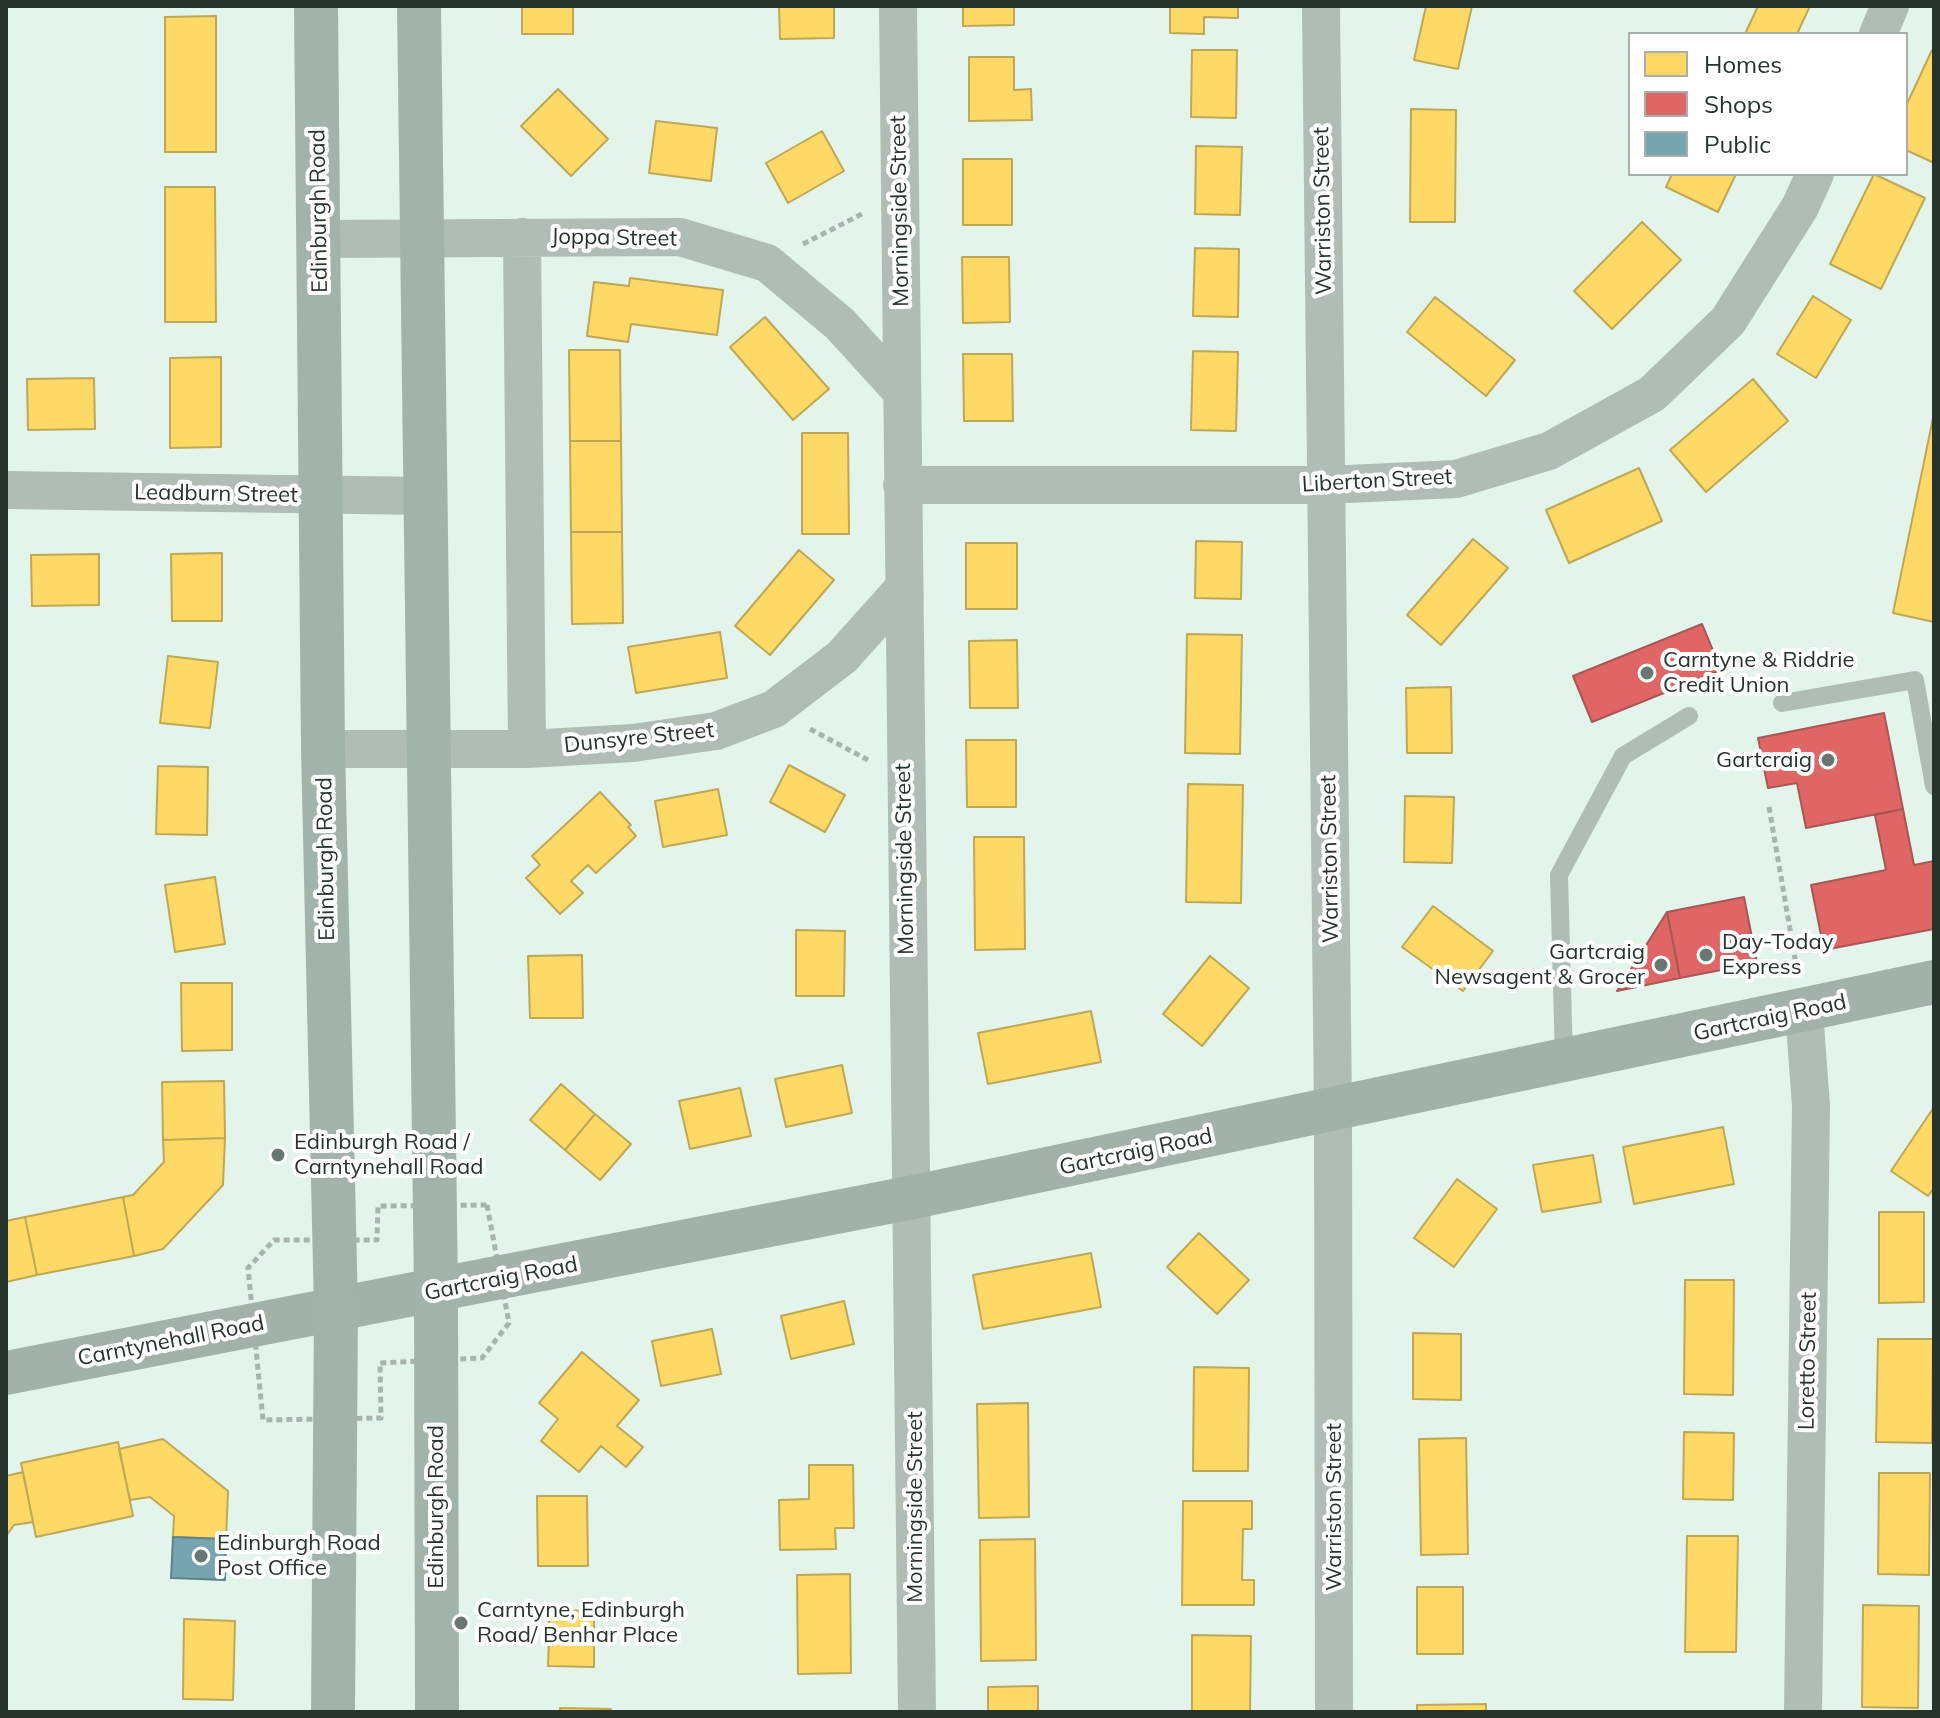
<!DOCTYPE html>
<style>
body{margin:0}
#map{position:relative;width:1940px;height:1718px;overflow:hidden;background:#e3f5ea;font-family:Mulish,sans-serif}
canvas{display:block}
.frame{position:absolute;inset:0;border:8px solid #26342c;pointer-events:none}
.legend{position:absolute;left:1628px;top:32px;width:280px;height:144px;box-sizing:border-box;background:#fff;border:2px solid #a8aeab;margin:0;padding:10px 14px;list-style:none;font-size:24px;color:#26342c}
.legend li{display:flex;align-items:center;gap:16px;height:40px}
.legend b{width:40px;border:2px solid #a8aeab}
</style>
<div id="map">
<canvas width="1940" height="1718"></canvas>
<div class="frame"></div>
<ul class="legend">
<li><b style="height:22px;background:#ffd966"></b>Homes</li>
<li><b style="height:22px;background:#e06666"></b>Shops</li>
<li><b style="height:22px;background:#76a5af"></b>Public</li>
</ul>
</div>
<script>
const ctx = document.querySelector('canvas').getContext('2d');
ctx.lineJoin = 'round';
function fill(path, color) { ctx.fillStyle = color; ctx.fill(path, 'evenodd'); }
const toPath = rows => new Path2D(rows.map(r => 'M' + r).join(''));
function stroke(path, color, width, dash) { ctx.strokeStyle = color; ctx.lineWidth = width; ctx.lineCap = dash ? 'butt' : 'round'; ctx.setLineDash(dash || []); ctx.stroke(path); }
function drawText(font, color, halo, rows, align = 'center') {
  ctx.font = font + ' Mulish,sans-serif'; ctx.lineWidth = 8; ctx.setLineDash([]); ctx.textBaseline = 'middle'; ctx.strokeStyle = halo; ctx.fillStyle = color; for (const [text, x, y, turn = 0] of rows) {
    ctx.save(); ctx.translate(x, y); ctx.rotate((+turn || 0) * Math.PI / 180); ctx.textAlign = isNaN(turn) ? turn : align; if (halo) ctx.strokeText(text, 0, 0); ctx.fillText(text, 0, 0); ctx.restore();
  }
}
const homes = toPath([
 [522,6,573,6,573,34,522,34,522,6],
 [779,6,834,6,834,38,780,39,779,6],
 [963,6,1014,6,1014,25,963,26,963,6],
 [1170,6,1238,6,1238,18,1204,17,1204,34,1170,33,1170,6],
 [1426,6,1472,6,1458,69,1414,60,1426,6],
 [1758,6,1810,6,1797,34,1745,34,1758,6],
 [216,16,216,152,165,152,165,17,216,16],
 [1192,50,1237,50,1236,118,1191,117,1192,50],
 [1932,50,1934,51,1934,163,1906,150,1906,106,1932,50],
 [969,57,1014,57,1014,90,1031,89,1032,120,969,121,969,57],
 [558,89,608,139,571,176,521,126,558,89],
 [1411,109,1456,110,1455,222,1410,222,1411,109],
 [656,121,717,128,711,181,649,173,656,121],
 [822,131,844,171,788,203,766,163,822,131],
 [1196,146,1242,147,1240,215,1195,214,1196,146],
 [963,159,1012,159,1012,225,963,225,963,159],
 [1672,174,1736,174,1718,212,1666,187,1672,174],
 [1874,174,1925,198,1881,289,1830,264,1874,174],
 [165,187,215,187,216,322,165,322,165,187],
 [1642,222,1681,260,1612,329,1574,291,1642,222],
 [1195,248,1239,249,1238,317,1193,316,1195,248],
 [962,257,1009,257,1010,322,963,323,962,257],
 [630,278,723,290,717,335,631,324,628,342,587,336,594,282,629,286,630,278],
 [1813,296,1851,320,1816,378,1777,354,1813,296],
 [1435,297,1515,360,1486,396,1407,332,1435,297],
 [765,317,829,389,793,420,730,347,765,317],
 [569,350,620,350,621,441,570,441,569,350],
 [1193,351,1238,352,1236,431,1191,430,1193,351],
 [963,354,1012,354,1013,421,964,421,963,354],
 [221,357,221,447,170,448,170,358,221,357],
 [94,378,95,429,28,430,27,379,94,378],
 [1753,379,1788,421,1706,492,1670,450,1753,379],
 [1934,413,1934,622,1893,613,1934,413],
 [802,433,848,433,849,534,802,534,802,433],
 [570,441,621,441,622,532,571,532,570,441],
 [1639,468,1662,521,1569,563,1546,510,1639,468],
 [571,532,622,532,623,623,572,624,571,532],
 [1473,539,1508,568,1441,645,1407,615,1473,539],
 [1196,541,1242,542,1241,599,1195,598,1196,541],
 [966,543,1017,543,1017,609,966,609,966,543],
 [799,550,834,580,770,655,735,626,799,550],
 [222,553,222,621,172,621,171,554,222,553],
 [99,554,99,605,32,606,31,555,99,554],
 [720,632,727,678,636,693,628,647,720,632],
 [1187,634,1242,635,1240,754,1185,753,1187,634],
 [1017,640,1018,708,970,708,969,641,1017,640],
 [168,656,218,662,210,728,160,723,168,656],
 [1451,687,1452,753,1407,753,1406,688,1451,687],
 [966,740,1016,740,1016,807,967,807,966,740],
 [789,765,845,795,825,832,770,802,789,765],
 [158,766,208,767,207,835,156,834,158,766],
 [1188,784,1243,785,1241,903,1186,902,1188,784],
 [718,789,727,835,663,847,655,801,718,789],
 [600,792,631,825,628,827,636,836,596,873,588,865,571,881,583,893,560,914,526,878,540,865,532,856,600,792],
 [1405,796,1454,797,1452,863,1404,862,1405,796],
 [974,837,1024,837,1025,949,975,950,974,837],
 [215,877,225,944,175,952,165,885,215,877],
 [1433,906,1493,951,1463,991,1402,947,1433,906],
 [796,930,845,931,844,996,796,996,796,930],
 [582,955,583,1018,530,1018,528,956,582,955],
 [1210,956,1249,988,1202,1046,1163,1014,1210,956],
 [181,983,232,983,232,1050,182,1051,181,983],
 [1091,1011,1101,1062,988,1084,978,1033,1091,1011],
 [842,1065,852,1113,786,1127,775,1079,842,1065],
 [224,1081,225,1138,163,1140,162,1082,224,1081],
 [561,1084,595,1114,565,1150,530,1120,561,1084],
 [740,1088,751,1136,690,1149,679,1101,740,1088],
 [1934,1107,1934,1188,1928,1196,1891,1171,1934,1107],
 [595,1114,631,1144,600,1180,565,1150,595,1114],
 [1723,1127,1734,1184,1634,1204,1623,1147,1723,1127],
 [225,1138,223,1185,163,1249,134,1256,123,1197,133,1195,164,1162,163,1140,225,1138],
 [1593,1155,1601,1202,1542,1212,1533,1165,1593,1155],
 [1457,1179,1497,1209,1454,1267,1414,1238,1457,1179],
 [123,1197,134,1256,37,1275,25,1217,123,1197],
 [1879,1212,1924,1212,1924,1302,1879,1303,1879,1212],
 [25,1217,37,1275,6,1282,6,1221,25,1217],
 [1199,1233,1249,1280,1217,1314,1167,1267,1199,1233],
 [1091,1253,1101,1307,983,1329,973,1275,1091,1253],
 [1685,1280,1734,1280,1733,1395,1684,1394,1685,1280],
 [844,1301,854,1344,791,1359,781,1316,844,1301],
 [712,1329,721,1374,661,1386,652,1341,712,1329],
 [1413,1333,1461,1334,1461,1400,1413,1399,1413,1333],
 [1878,1339,1933,1339,1932,1443,1876,1442,1878,1339],
 [582,1352,639,1400,617,1426,643,1447,626,1467,601,1446,579,1472,541,1441,558,1419,539,1403,582,1352],
 [1194,1367,1249,1368,1248,1471,1193,1471,1194,1367],
 [1028,1403,1029,1517,979,1518,977,1404,1028,1403],
 [1684,1432,1734,1433,1733,1500,1683,1499,1684,1432],
 [1466,1438,1468,1554,1421,1555,1419,1439,1466,1438],
 [163,1439,228,1491,226,1539,173,1537,174,1516,150,1497,130,1500,119,1449,163,1439],
 [118,1442,133,1516,36,1537,21,1463,118,1442],
 [809,1465,853,1465,854,1528,835,1528,836,1549,780,1550,779,1500,809,1499,809,1465],
 [23,1472,33,1522,14,1525,6,1536,6,1476,23,1472],
 [1879,1473,1930,1473,1929,1575,1878,1574,1879,1473],
 [537,1496,587,1496,588,1566,538,1566,537,1496],
 [1183,1501,1252,1501,1252,1529,1243,1529,1242,1580,1254,1580,1254,1605,1182,1605,1183,1501],
 [1687,1536,1738,1536,1736,1652,1685,1652,1687,1536],
 [1035,1539,1036,1660,981,1661,980,1540,1035,1539],
 [850,1574,851,1673,798,1674,797,1575,850,1574],
 [1417,1587,1463,1587,1463,1654,1417,1654,1417,1587],
 [1863,1605,1919,1606,1918,1708,1862,1707,1863,1605],
 [549,1610,594,1611,594,1639,549,1638,549,1610],
 [184,1619,235,1621,233,1700,183,1699,184,1619],
 [1192,1635,1251,1636,1250,1712,1192,1712,1192,1635],
 [549,1638,594,1639,594,1667,548,1666,549,1638],
 [1038,1686,1038,1712,988,1712,988,1687,1038,1686],
 [1486,1704,1486,1712,1417,1712,1417,1705,1486,1704],
 [560,1708,611,1709,611,1712,560,1712,560,1708]
]);
const shops = toPath([
 [1702,624,1721,670,1592,722,1573,676,1702,624],
 [1884,713,1903,809,1806,828,1797,783,1768,788,1758,738,1884,713],
 [1903,809,1914,865,1934,861,1934,929,1824,950,1811,885,1886,870,1875,815,1903,809],
 [1744,897,1757,963,1680,978,1667,912,1744,897],
 [1667,912,1680,978,1617,991,1667,912]
]);
const public = toPath([
 [173,1537,226,1539,225,1580,171,1578,173,1537]
]);
const path = toPath([
 [803,244,862,214],
 [810,729,868,760],
 [1769,807,1797,970],
 [487,1205,509,1323,482,1358,380,1363,381,1418,263,1420,248,1268,274,1240,377,1240,378,1206,487,1205]
]);
const lane = toPath([
 [1782,703,1915,680,1934,786],
 [1564,1059,1559,875,1623,756,1689,716]
]);
const street = toPath([
 [898,6,917,1712],
 [1321,6,1333,1111,1334,1712],
 [1878,34,1890,6],
 [522,237,527,749],
 [320,239,680,237,767,263,840,324,901,391],
 [902,485,1326,485,1456,479,1549,451,1652,394,1728,321,1800,207,1815,174],
 [6,490,426,496],
 [323,749,527,749,633,743,716,731,774,709,842,657,903,589],
 [1803,1712,1811,1106,1804,1011]
]);
const secondary = toPath([
 [6,1373,909,1198,1934,982]
]);
const primary = toPath([
 [316,6,323,749,336,1309,333,1712],
 [419,6,436,1292,437,1712]
]);
const markers = [
 [1647,673,8,"#68786e"],
 [1828,760,8,"#68786e"],
 [1706,955,8,"#68786e"],
 [1661,965,8,"#68786e"],
 [278,1155,8,"#68786e"],
 [201,1556,8,"#68786e"],
 [461,1623,8,"#68786e"]
];
const streetNames = [
 ["Edinburgh Road",319,211,-91],
 ["Morningside Street",900,211,-91],
 ["Warriston Street",1323,211,-91],
 ["Joppa Street",614,238,1],
 ["Liberton Street",1377,481,-3],
 ["Leadburn Street",216,494,1],
 ["Dunsyre Street",639,738,-6],
 ["Edinburgh Road",326,859,-91],
 ["Morningside Street",905,859,-91],
 ["Warriston Street",1330,859,-91],
 ["Gartcraig Road",1770,1018,-12],
 ["Gartcraig Road",1136,1152,-12],
 ["Gartcraig Road",501,1279,-11],
 ["Carntynehall Road",171,1341,-11],
 ["Loretto Street",1808,1361,-89],
 ["Edinburgh Road",436,1507,-90],
 ["Morningside Street",915,1507,-90],
 ["Warriston Street",1334,1507,-90]
];
const poiNames = [
 ["Carntyne & Riddrie",1663,660],
 ["Credit Union",1663,685],
 ["Gartcraig",1812,760,"right"],
 ["Day-Today",1722,942],
 ["Express",1722,967],
 ["Gartcraig",1645,952,"right"],
 ["Newsagent & Grocer",1645,977,"right"],
 ["Edinburgh Road /",294,1142],
 ["Carntynehall Road",294,1167],
 ["Edinburgh Road",217,1543],
 ["Post Office",217,1568],
 ["Carntyne, Edinburgh",477,1610],
 ["Road/ Benhar Place",477,1635]
];
fill(homes, '#ffd966');
stroke(homes, '#bea855', 2);
fill(shops, '#e06666');
stroke(shops, '#a85755', 2);
fill(public, '#76a5af');
stroke(public, '#5e8388', 2);
stroke(path, '#a8b4ad', 5, [6, 4]);
stroke(lane, '#afbdb4', 18);
stroke(street, '#afbdb4', 38);
stroke(secondary, '#a2b2a9', 44);
stroke(primary, '#a2b4a9', 44);
for (const [x, y, r, color] of markers) { const dot = new Path2D(); dot.arc(x, y, r, 0, 2 * Math.PI); ctx.fillStyle = color; ctx.fill(dot); stroke(dot, '#fff', 3); }
drawText('22px', '#26342c', '#fff', streetNames);
drawText('22px', '#26342c', '#fff', poiNames, 'left');
</script>
